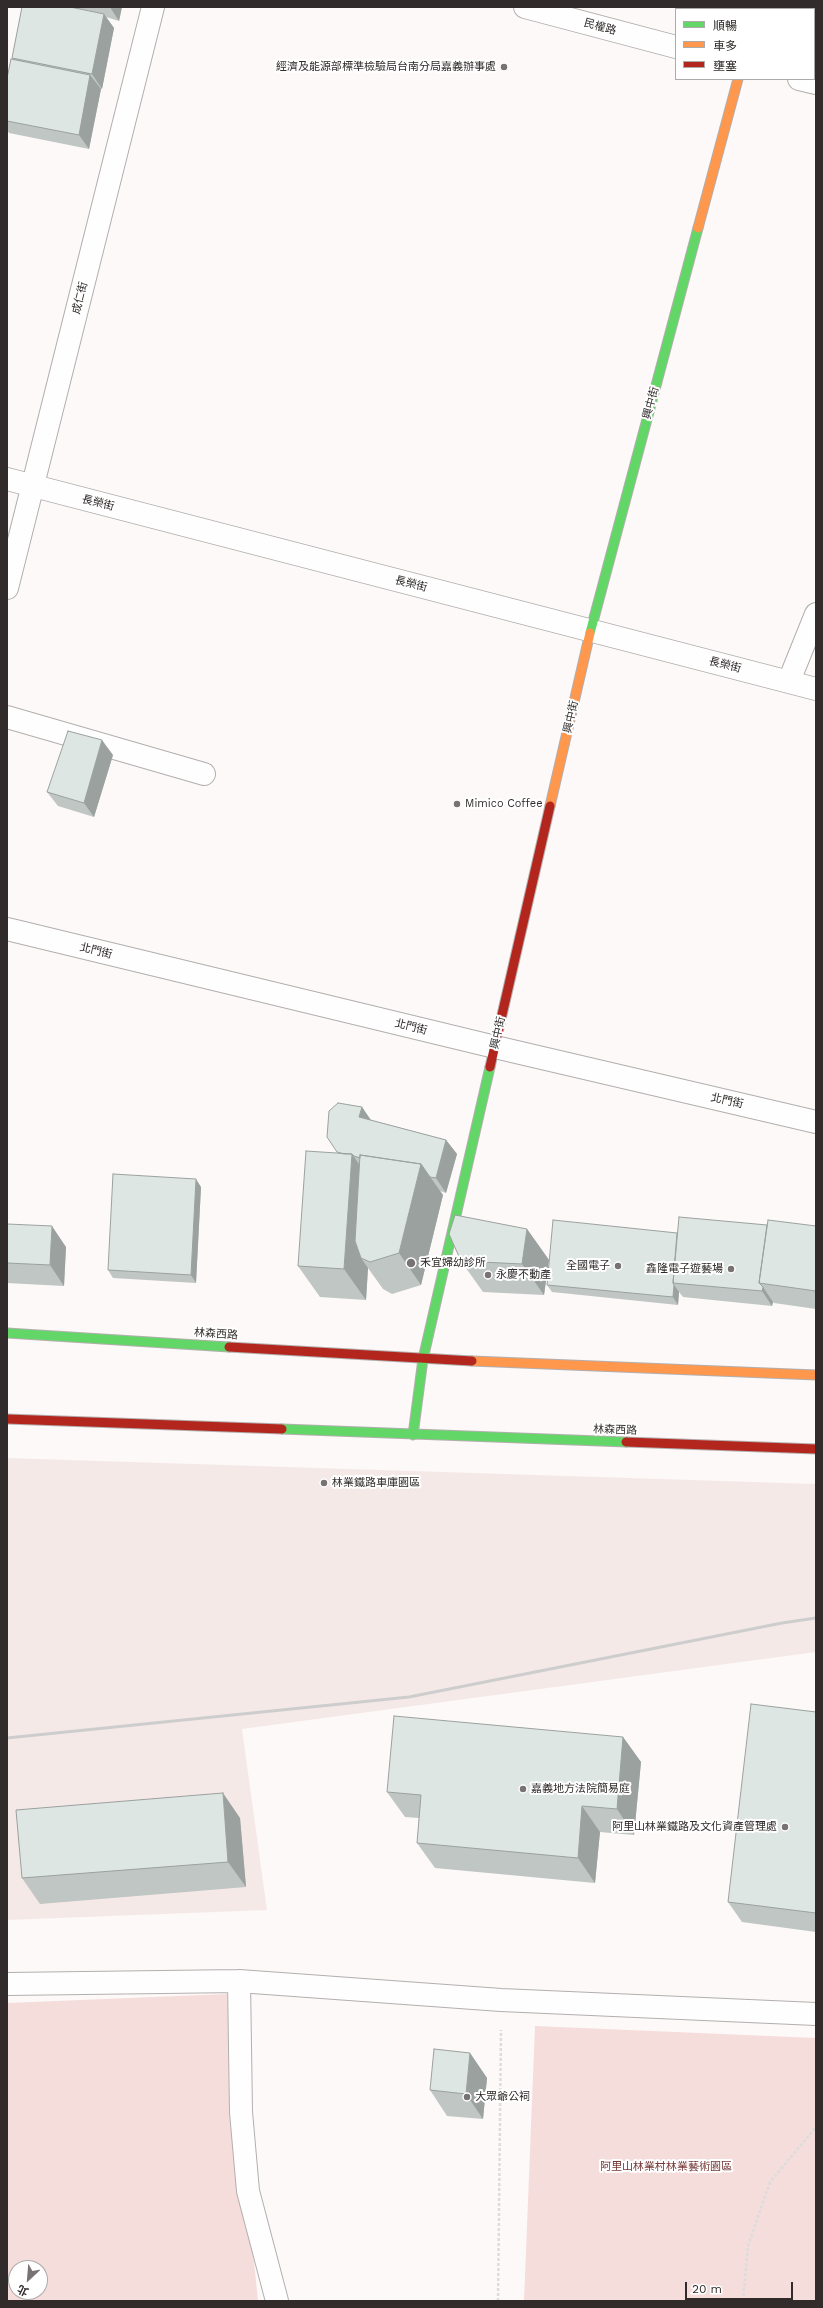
<!DOCTYPE html>
<meta charset="utf-8">
<style>
body{margin:0}
#map{position:relative;width:823px;height:2308px;overflow:hidden;background:#fcf9f8;font-family:"Work Sans","Noto Sans TC",sans-serif}
canvas{display:block}
.frame{position:absolute;inset:0;border:8px solid #312b2b;pointer-events:none}
.legend{position:absolute;left:675px;top:8px;width:140px;height:72px;box-sizing:border-box;background:#fff;border:1px solid #adaaaa;margin:0;padding:5px 7px;list-style:none;font-size:12px;color:#312b2b}
.legend li{display:flex;align-items:center;gap:8px;height:20px}
.legend b{width:20px;border:1px solid #adaaaa}
.north{position:absolute;left:8px;top:2260px;width:40px;height:40px;box-sizing:border-box;background:#fff;border:1px solid #adaaaa;border-radius:50%;rotate:206deg;font-size:11px;font-weight:700;line-height:16px;text-align:center;color:#312b2b}
.north::after{content:'';display:block;margin:auto;width:14px;height:18px;background:#787373;clip-path:polygon(50% 0,100% 100%,50% 72%,0 100%)}
.scale{position:absolute;left:685px;top:2282px;width:108px;height:18px;box-sizing:border-box;border:2px solid #312b2b;border-top:0;padding-left:5px;font-size:12px;line-height:14px;white-space:nowrap;color:#312b2b;-webkit-text-stroke:3px #fff;paint-order:stroke}
</style>
<div id="map">
<canvas width="823" height="2308"></canvas>
<div class="frame"></div>
<ul class="legend">
<li><b style="height:5px;background:#63d668"></b>順暢</li>
<li><b style="height:5px;background:#ff974d"></b>車多</li>
<li><b style="height:5px;background:#b3261e"></b>壅塞</li>
</ul>
<div class="north">北</div>
<div class="scale">20 m</div>
</div>
<script>
const ctx = document.querySelector('canvas').getContext('2d');
ctx.lineJoin = 'round';
function fill(path, color) { ctx.fillStyle = color; ctx.fill(path, 'evenodd'); }
const toPath = rows => new Path2D(rows.map(r => 'M' + r).join(''));
function stroke(path, color, width, dash) { ctx.strokeStyle = color; ctx.lineWidth = width; ctx.lineCap = dash ? 'butt' : 'round'; ctx.setLineDash(dash || []); ctx.stroke(path); }
function drawText(font, color, halo, rows, align = 'center') {
  ctx.font = font + ' "Work Sans","Noto Sans TC",sans-serif'; ctx.lineWidth = 4; ctx.setLineDash([]); ctx.textBaseline = 'middle'; ctx.strokeStyle = halo; ctx.fillStyle = color; for (const [text, x, y, turn = 0] of rows) {
    ctx.save(); ctx.translate(x, y); ctx.rotate((+turn || 0) * Math.PI / 180); ctx.textAlign = isNaN(turn) ? turn : align; if (halo) ctx.strokeText(text, 0, 0); ctx.fillText(text, 0, 0); ctx.restore();
  }
}
const built = toPath([
 [7,1458,816,1484,816,1652,242,1729,267,1910,7,1920]
]);
const green = toPath([
 [762,7,816,7,816,34,814,33,814,9,762,9],
 [227,1994,258,2301,7,2301,7,2003],
 [16,2268,40,2268,40,2292,16,2292],
 [535,2026,816,2038,816,2301,524,2301]
]);
const path = toPath([
 [792,9,792,7],
 [814,17,816,17],
 [498,2301,501,2030],
 [743,2301,748,2246,770,2182,816,2127]
]);
const lane = toPath([
 [789,681,816,614],
 [7,717,204,774],
 [239,1981,241,2112,248,2191,277,2301],
 [7,1984,239,1981,501,2000,816,2014]
]);
const street = toPath([
 [525,7,676,47],
 [741,7,741,9],
 [799,79,816,83],
 [7,479,816,689],
 [7,588,153,7],
 [7,929,495,1047,816,1122]
]);
const fast = toPath([
 [590,633,698,228],
 [7,1333,229,1347],
 [282,1429,626,1442],
 [413,1435,423,1359,490,1067]
]);
const slow = toPath([
 [698,228,738,79],
 [550,806,590,633],
 [472,1361,816,1375]
]);
const jam = toPath([
 [490,1067,550,806],
 [229,1347,472,1361],
 [7,1419,282,1429],
 [626,1442,816,1449]
]);
const rail = toPath([
 [7,1738,409,1697,782,1623,816,1618]
]);
const wall = toPath([
 [22,7,122,7,119,21,106,17,114,28,102,89,100,88,101,89,89,149,9,133,7,130,7,78,13,59,12,58],
 [113,755,94,817,58,806,47,792],
 [362,1107,371,1120,446,1140,457,1154,446,1193,440,1191,443,1195,421,1285,392,1294,383,1289,368,1268,366,1300,320,1297,298,1266,338,1153,327,1137],
 [201,1187,196,1283,113,1278,108,1270],
 [7,1224,66,1247,64,1286,7,1283],
 [767,1225,816,1226,816,1309,774,1303,773,1302,772,1306,683,1297,679,1292,678,1305,552,1292,547,1285],
 [527,1229,549,1260,544,1295,483,1292,461,1261],
 [816,1712,816,1932,742,1922,728,1902],
 [623,1737,641,1762,634,1835,600,1832,595,1883,435,1868,417,1843,419,1818,405,1817,387,1792],
 [240,1818,246,1887,40,1904,22,1878],
 [470,2053,487,2078,483,2119,447,2116,430,2090]
]);
const shadedWall = toPath([
 [110,7,122,7,119,21],
 [104,14,114,28,102,89,92,74],
 [90,75,101,89,89,149,79,135],
 [102,740,113,755,94,817,84,803],
 [362,1107,372,1122,359,1117],
 [446,1140,457,1154,446,1193,436,1178],
 [352,1154,374,1186,361,1258,368,1268,366,1300,344,1269],
 [421,1164,443,1195,421,1285,399,1253],
 [196,1179,201,1187,196,1283,191,1275],
 [52,1226,66,1247,64,1286,50,1265],
 [527,1229,549,1260,544,1295,522,1264],
 [674,1285,679,1292,678,1305,673,1297],
 [763,1287,773,1302,772,1306,762,1291],
 [623,1737,641,1762,634,1835,617,1809],
 [223,1793,240,1818,246,1887,228,1862],
 [582,1806,600,1832,595,1883,578,1858],
 [470,2053,487,2078,483,2119,466,2094]
]);
const building = toPath([
 [22,7,70,7,104,14,92,74,12,58,22,7],
 [11,59,90,75,79,135,7,121,7,78,11,59],
 [68,731,102,740,84,803,47,792,68,731],
 [338,1103,362,1107,359,1117,446,1140,436,1178,430,1177,421,1164,360,1155,360,1158,354,1156,352,1154,344,1154,337,1152,327,1137,329,1111,338,1103],
 [306,1151,352,1154,344,1269,298,1266,306,1151],
 [360,1155,421,1164,399,1253,370,1262,361,1258,355,1241,360,1155],
 [113,1174,196,1179,191,1275,108,1270,113,1174],
 [455,1215,527,1229,522,1264,461,1261,449,1234,455,1215],
 [679,1217,767,1225,759,1283,763,1287,762,1291,673,1283,679,1217],
 [553,1220,677,1233,673,1283,674,1285,673,1297,547,1285,553,1220],
 [768,1220,816,1226,816,1291,759,1283,768,1220],
 [7,1224,52,1226,50,1265,7,1263,7,1224],
 [751,1704,816,1712,816,1913,728,1902,751,1704],
 [394,1716,623,1737,617,1809,582,1806,578,1858,417,1843,421,1795,387,1792,394,1716],
 [223,1793,228,1862,22,1878,16,1810,223,1793],
 [434,2049,470,2053,466,2094,430,2090,434,2049]
]);
const markers = [
 [504,67,4,"#787373"],
 [457,804,4,"#787373"],
 [411,1263,5,"#787373"],
 [618,1266,4,"#787373"],
 [731,1269,4,"#787373"],
 [488,1275,4,"#787373"],
 [324,1483,4,"#787373"],
 [523,1789,4,"#787373"],
 [785,1827,4,"#787373"],
 [467,2097,4,"#787373"]
];
const streetNames = [
 ["民權路",600,27,15],
 ["成仁街",80,298,-76],
 ["興中街",651,403,-75],
 ["長榮街",98,503,14],
 ["長榮街",411,584,14],
 ["長榮街",725,665,14],
 ["興中街",571,717,-77],
 ["北門街",96,951,14],
 ["北門街",411,1027,14],
 ["興中街",498,1033,-77],
 ["北門街",727,1101,13],
 ["林森西路",216,1334,4],
 ["林森西路",615,1430,2]
];
const poiNames = [
 ["經濟及能源部標準檢驗局台南分局嘉義辦事處",496,67,"right"],
 ["Mimico Coffee",465,804],
 ["禾宜婦幼診所",420,1263],
 ["全國電子",610,1266,"right"],
 ["鑫隆電子遊藝場",723,1269,"right"],
 ["永慶不動產",496,1275],
 ["林業鐵路車庫園區",332,1483],
 ["嘉義地方法院簡易庭",531,1789],
 ["阿里山林業鐵路及文化資產管理處",777,1827,"right"],
 ["大眾爺公祠",475,2097]
];
const parkNames = [
 ["阿里山林業村林業藝術園區",666,2167]
];
fill(built, '#f5e9e8');
fill(green, '#f5dddb');
stroke(lane, '#b2afae', 24);
stroke(street, '#b2afae', 24);
stroke(fast, '#b2afae', 11);
stroke(slow, '#b2afae', 11);
stroke(jam, '#b2afae', 11);
stroke(path, '#dddcdc', 2.5, [3, 2]);
stroke(lane, '#fffefe', 22);
stroke(street, '#fffefe', 22);
stroke(fast, '#63d668', 9);
stroke(slow, '#ff974d', 9);
stroke(jam, '#b3261e', 9);
stroke(rail, '#cecdcd', 3);
fill(wall, '#bfc6c3');
fill(shadedWall, '#9ba19f');
fill(building, '#dee6e3');
stroke(building, '#9ba19f', 1);
for (const [x, y, r, color] of markers) { const dot = new Path2D(); dot.arc(x, y, r, 0, 2 * Math.PI); ctx.fillStyle = color; ctx.fill(dot); stroke(dot, '#fff', 1.5); }
drawText('11px', '#312b2b', '#fff', streetNames);
drawText('11px', '#312b2b', '#fff', poiNames, 'left');
drawText('11px', '#743735', '#fff', parkNames);
</script>
